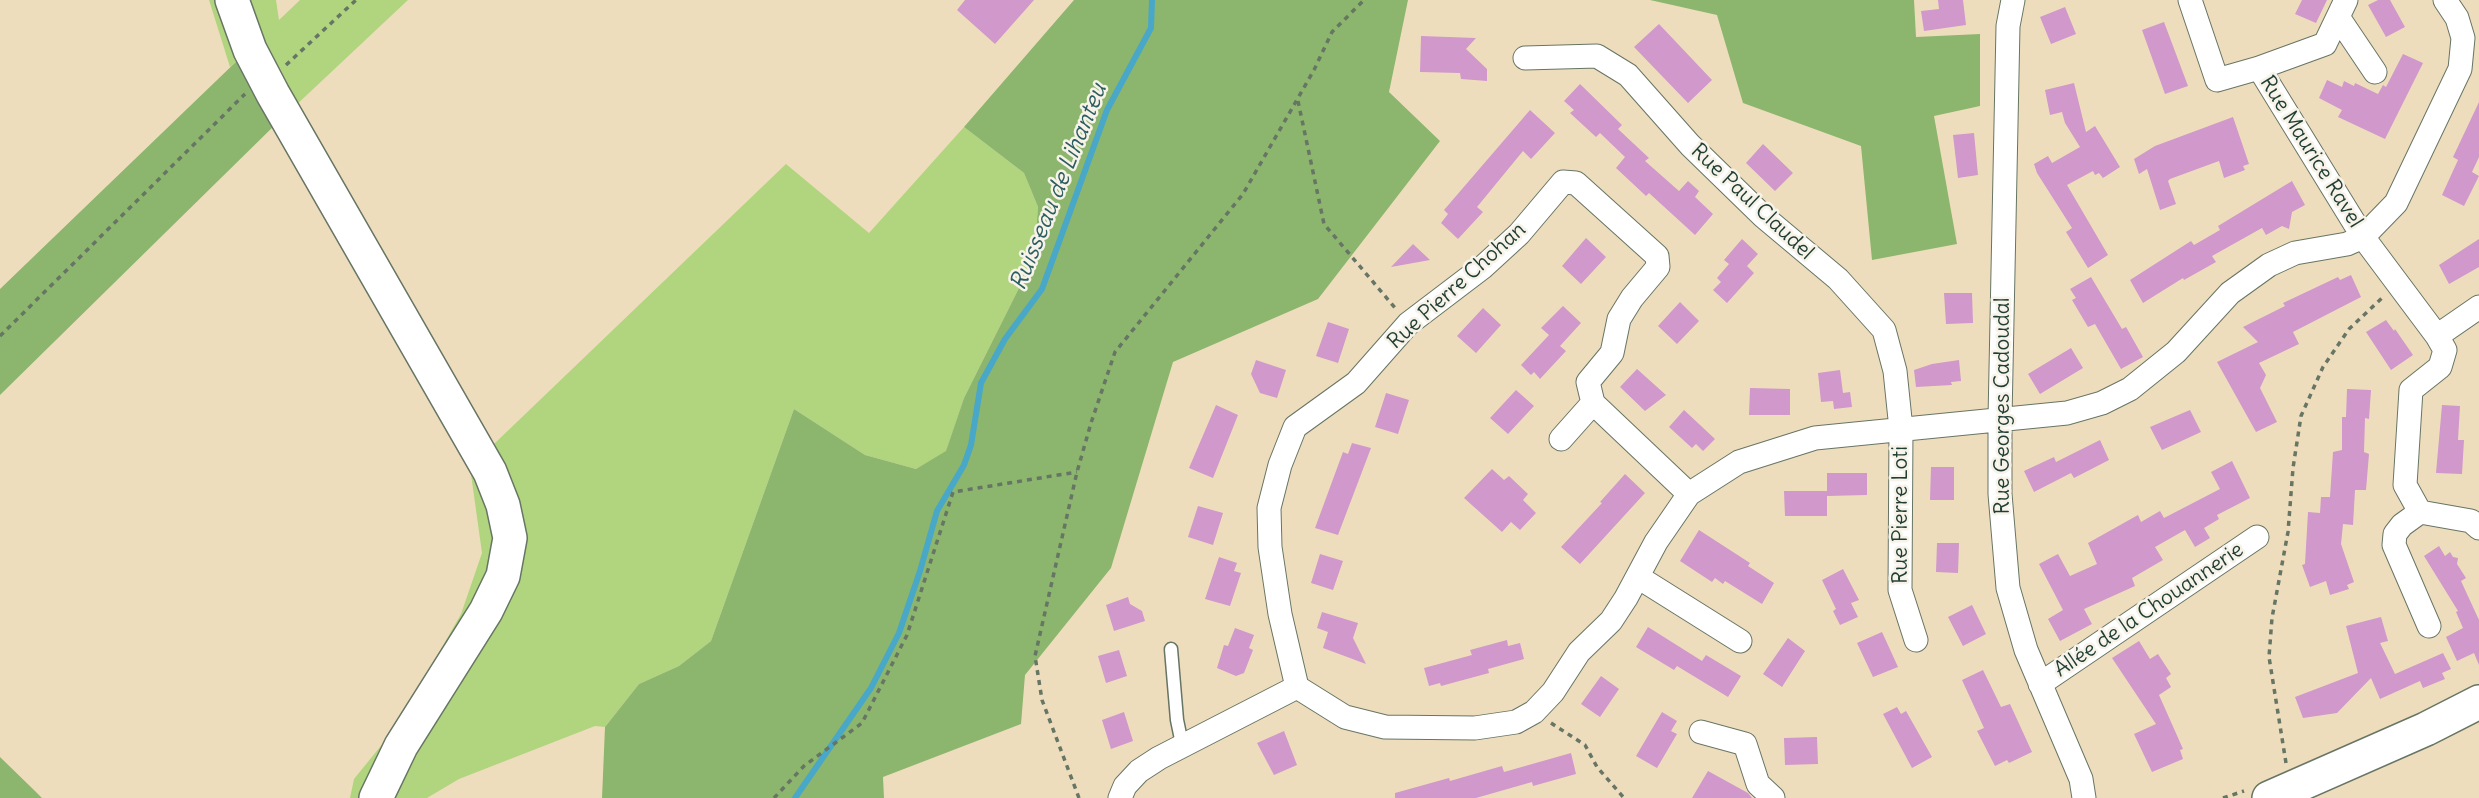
<!DOCTYPE html>
<meta charset="utf-8">
<style>
body{margin:0}
canvas{display:block;background:#eeddbc}
</style>
<canvas width="2479" height="798"></canvas>
<script>
const ctx = document.querySelector('canvas').getContext('2d');
ctx.lineJoin = 'round';
function fill(path, color) { ctx.fillStyle = color; ctx.fill(path, 'evenodd'); }
const toPath = rows => new Path2D(rows.map(r => 'M' + r).join(''));
function stroke(path, color, width, dash) { ctx.strokeStyle = color; ctx.lineWidth = width; ctx.lineCap = dash ? 'butt' : 'round'; ctx.setLineDash(dash || []); ctx.stroke(path); }
function drawText(font, color, halo, rows, align = 'center') {
  ctx.font = font + ' Delius,sans-serif'; ctx.lineWidth = 5; ctx.setLineDash([]); ctx.textBaseline = 'middle'; ctx.strokeStyle = halo; ctx.fillStyle = color; for (const [text, x, y, turn = 0] of rows) {
    ctx.save(); ctx.translate(x, y); ctx.rotate((+turn || 0) * Math.PI / 180); ctx.textAlign = isNaN(turn) ? turn : align; if (halo) ctx.strokeText(text, 0, 0); ctx.fillText(text, 0, 0); ctx.restore();
  }
}
const green = toPath([
 [209,0,276,0,279,20,300,0,408,0,277,123,242,56,230,67],
 [964,127,1024,173,1038,207,1034,258,964,398,946,452,916,469,865,455,794,409,711,641,679,666,639,684,605,727,595,726,459,779,427,798,350,798,354,779,397,726,461,614,482,553,470,467,786,164,869,233]
]);
const forest = toPath([
 [1074,0,1408,0,1389,92,1440,141,1318,299,1173,362,1111,568,1025,675,1021,724,883,777,884,798,602,798,605,727,639,684,679,666,711,641,794,409,865,455,916,469,946,451,964,398,1034,258,1038,207,1024,173,964,127],
 [1650,0,1914,0,1916,37,1980,34,1980,106,1934,116,1957,244,1872,260,1861,146,1743,103,1717,15],
 [243,55,277,123,0,395,0,289],
 [0,757,35,791,42,798,0,798]
]);
const stream = toPath([
 [795,798,871,688,899,633,920,571,937,511,964,465,971,445,981,383,1005,339,1042,289,1107,110,1151,28,1152,0]
]);
const building = toPath([
 [965,0,1034,0,995,44,957,10],
 [1938,0,1963,0,1966,25,1924,31,1921,11,1939,9],
 [2302,0,2327,0,2316,23,2295,14],
 [2378,0,2390,0,2405,27,2386,37,2368,5],
 [2065,7,2076,34,2051,44,2040,17],
 [2164,22,2188,86,2165,94,2142,30],
 [1659,24,1712,80,1688,103,1634,47],
 [1421,36,1476,38,1466,49,1487,69,1487,81,1461,79,1460,73,1420,72],
 [2403,54,2423,63,2385,139,2338,117,2342,110,2319,98,2327,80,2342,87,2344,81,2354,86,2355,83,2378,94,2383,85,2386,87],
 [2074,83,2086,132,2095,126,2120,167,2103,178,2099,173,2095,175,2093,171,2067,185,2108,255,2088,268,2066,232,2072,228,2037,173,2034,164,2048,156,2052,163,2080,147,2065,123,2062,112,2050,115,2045,90],
 [1580,84,1622,125,1618,129,1649,158,1645,161,1679,191,1688,181,1699,191,1695,197,1713,214,1695,235,1649,193,1646,196,1616,168,1625,157,1600,133,1596,137,1570,113,1574,110,1564,101],
 [2479,102,2479,157,2472,172,2479,176,2464,206,2442,195,2458,160,2453,157],
 [1530,110,1555,133,1531,159,1523,151,1477,207,1483,212,1458,239,1441,223,1448,214,1444,210],
 [2233,117,2249,164,2243,166,2245,170,2224,178,2219,161,2170,179,2168,181,2176,204,2160,210,2147,169,2139,174,2134,159,2155,146],
 [1974,133,1978,175,1958,178,1953,135],
 [1763,144,1793,173,1775,191,1746,163],
 [2292,181,2305,205,2292,212,2289,229,2282,226,2266,235,2262,228,2212,256,2216,262,2184,280,2183,278,2143,303,2130,280,2191,241,2194,245,2220,230,2218,226],
 [1586,238,1606,257,1581,284,1562,266],
 [1742,239,1758,254,1747,266,1754,273,1727,303,1713,290,1721,282,1717,278,1729,264,1724,260],
 [2479,239,2479,267,2449,284,2439,265],
 [1413,244,1430,260,1391,267],
 [2351,275,2361,297,2293,332,2299,344,2259,363,2266,375,2260,388,2277,422,2256,432,2217,362,2258,342,2243,327,2285,306,2283,303,2338,277,2340,280],
 [2091,277,2122,329,2126,327,2143,357,2121,369,2095,324,2088,327,2072,300,2076,298,2070,289],
 [1944,293,1972,293,1973,323,1946,324],
 [1680,302,1699,321,1677,344,1658,326],
 [1563,306,1581,323,1560,346,1566,351,1540,379,1534,372,1531,375,1521,365,1549,335,1541,328],
 [1483,308,1501,325,1476,353,1457,336],
 [2386,320,2394,331,2395,329,2413,355,2391,370,2366,332],
 [1328,322,1349,329,1338,363,1316,356],
 [2071,348,2083,368,2040,394,2028,374],
 [1256,360,1286,370,1277,398,1260,393,1251,374],
 [1959,360,1961,381,1951,382,1952,385,1916,387,1914,370,1932,364],
 [1637,369,1666,395,1645,411,1620,387],
 [1840,370,1843,393,1850,392,1852,407,1834,409,1833,401,1821,402,1818,373],
 [1750,388,1790,389,1790,415,1749,415],
 [2347,389,2371,390,2369,419,2365,418,2364,452,2369,454,2366,490,2355,490,2353,525,2343,524,2341,544,2354,582,2347,585,2349,589,2330,595,2326,581,2310,587,2302,565,2305,564,2308,512,2320,513,2321,497,2330,497,2333,452,2342,450,2342,417,2346,417],
 [1516,390,1534,406,1508,434,1490,418],
 [1386,393,1409,400,1398,434,1375,427],
 [1216,405,1238,415,1213,478,1189,468],
 [2442,405,2460,406,2458,440,2464,440,2462,474,2436,473],
 [1684,410,1715,439,1703,451,1696,444,1692,448,1669,427],
 [2190,410,2201,432,2162,450,2150,427],
 [2100,440,2109,460,2074,478,2071,473,2034,492,2024,471,2054,457,2056,462],
 [1352,443,1371,448,1338,535,1315,528,1343,452,1348,454],
 [2232,461,2250,498,2217,515,2219,519,2204,528,2210,538,2195,547,2185,530,2155,547,2163,560,2132,578,2135,586,2084,609,2092,624,2060,641,2048,619,2063,610,2039,564,2058,554,2070,576,2097,564,2088,543,2138,515,2141,522,2160,511,2164,518,2220,489,2211,472],
 [1931,467,1954,467,1954,500,1930,500],
 [1492,469,1504,480,1509,476,1528,494,1523,500,1536,513,1520,530,1511,522,1502,532,1464,498],
 [1827,473,1867,473,1867,495,1827,496],
 [1625,474,1645,493,1580,564,1561,547,1602,503,1600,502],
 [1784,491,1827,491,1827,516,1785,516],
 [1198,506,1223,513,1213,545,1188,537],
 [1699,530,1750,563,1748,566,1774,583,1762,604,1725,581,1723,584,1715,578,1712,582,1680,561],
 [1937,543,1959,543,1958,573,1936,572],
 [2439,546,2445,556,2450,552,2453,557,2458,558,2457,564,2466,578,2461,581,2479,620,2479,665,2474,653,2457,661,2446,637,2463,628,2456,612,2458,611,2424,556],
 [1320,554,1343,561,1333,590,1311,583],
 [1219,557,1237,563,1234,571,1241,573,1230,606,1205,599],
 [1843,569,1859,600,1851,603,1858,617,1840,625,1833,611,1836,609,1822,580],
 [1128,597,1130,604,1142,611,1145,621,1114,631,1106,605],
 [1972,605,1986,634,1963,646,1948,617],
 [1322,612,1358,623,1353,638,1366,664,1323,648,1328,632,1317,628],
 [2381,617,2388,641,2380,643,2395,674,2443,653,2451,669,2442,673,2445,679,2423,688,2420,681,2380,699,2371,678,2337,713,2303,718,2295,697,2358,673,2346,626],
 [1648,627,1702,661,1706,655,1741,676,1728,697,1677,666,1674,670,1636,647],
 [1235,628,1254,635,1249,648,1253,650,1244,673,1236,676,1217,668,1224,645,1228,646],
 [1882,632,1898,667,1873,677,1857,643],
 [1788,638,1805,651,1782,687,1763,674],
 [1507,640,1508,646,1520,643,1524,659,1488,669,1489,673,1441,686,1440,683,1429,686,1424,668,1472,655,1470,650],
 [2139,641,2150,659,2158,654,2171,674,2166,678,2171,687,2159,695,2183,749,2180,750,2183,759,2152,772,2134,734,2156,724,2112,658],
 [1119,650,1127,676,1106,683,1098,656],
 [1983,670,2001,707,2010,704,2032,752,2009,763,2007,760,1995,766,1977,731,1984,728,1962,680],
 [1601,676,1619,689,1600,717,1581,704],
 [1897,707,1901,714,1906,711,1932,757,1912,768,1883,714],
 [1124,712,1133,741,1111,749,1102,720],
 [1662,712,1677,721,1671,731,1677,734,1657,768,1636,756],
 [1284,731,1297,765,1274,775,1257,743],
 [1817,737,1818,764,1785,765,1784,738],
 [1571,753,1576,774,1533,786,1532,782,1476,798,1395,798,1395,793,1449,778,1450,781,1502,766,1504,772],
 [1708,771,1748,793,1752,798,1692,798]
]);
const path = toPath([
 [286,65,356,0],
 [1298,101,1324,224,1396,309],
 [0,336,245,94],
 [1551,723,1585,745,1597,767,1624,798],
 [2286,763,2269,657,2272,618,2288,532,2293,468,2301,416,2323,367,2349,329,2382,298],
 [774,798,804,766,862,723,907,635,953,492,1077,472],
 [1079,798,1042,700,1035,656,1077,472,1091,423,1115,352,1243,194,1314,70,1332,32,1364,0],
 [2223,798,2244,791]
]);
const lane = toPath([
 [1171,649,1177,720,1182,744]
]);
const street = toPath([
 [2013,0,2008,26,2000,418,2000,494,2008,588,2026,650,2081,779,2084,798],
 [2190,0,2217,80,2259,68,2363,237,2437,336,2445,350,2440,367,2411,390,2405,485,2420,512,2471,521,2479,528],
 [2338,17,2375,72],
 [1525,58,1597,56,1628,75,1690,145,1764,217,1838,279,1884,330,1895,371,1901,429,1900,590,1916,640],
 [2259,68,2325,44,2346,0],
 [2437,336,2479,307],
 [1593,403,1689,494],
 [2420,512,2402,525,2395,534,2394,545,2429,626],
 [1638,577,1740,641],
 [2040,684,2257,537],
 [1297,687,1280,614,1270,547,1269,508,1280,465,1295,427,1356,383,1408,324,1483,267,1519,234,1563,182,1576,183,1657,256,1658,267,1632,298,1619,319,1612,353,1588,382,1593,403,1561,439],
 [1701,732,1745,744,1758,784,1773,798],
 [1120,798,1125,786,1139,771,1159,758,1297,687,1345,717,1385,727,1475,728,1516,722,1534,712,1553,692,1579,652,1611,621,1626,598,1656,542,1689,494,1739,462,1815,438,2067,413,2102,403,2130,389,2176,352,2230,293,2269,265,2295,253,2347,244,2363,237,2396,203,2460,69,2463,38,2457,18,2445,0]
]);
const secondary = toPath([
 [232,0,250,50,273,94,490,472,503,505,510,538,503,576,486,611,401,746,376,798],
 [2269,798,2426,729,2479,702]
]);
const streetNames = [
 ["Rue Maurice Ravel",2311,152,58],
 ["Rue Paul Claudel",1752,202,43],
 ["Rue Pierre Chohan",1457,286,-42],
 ["Rue Georges Cadoudal",2003,406,-90],
 ["Rue Pierre Loti",1901,515,-90],
 ["Allée de la Chouannerie",2149,610,-34]
];
const waterNames = [
 ["Ruisseau de Lihanteu",1059,187,-68]
];
fill(green, '#b0d57e');
fill(forest, '#8cb66d');
stroke(stream, '#49a7c8', 6);
fill(building, '#d098cb');
stroke(lane, '#677564', 15);
stroke(street, '#677564', 25);
stroke(secondary, '#677564', 36);
stroke(path, '#677564', 3.5, [5, 5]);
stroke(lane, '#fff', 12);
stroke(street, '#fff', 23);
stroke(secondary, '#fff', 33);
drawText('21px', '#1f3d34', '#f7f3e8', streetNames);
drawText('italic 23px', '#2c5d60', '#f7f3e8', waterNames);
</script>
